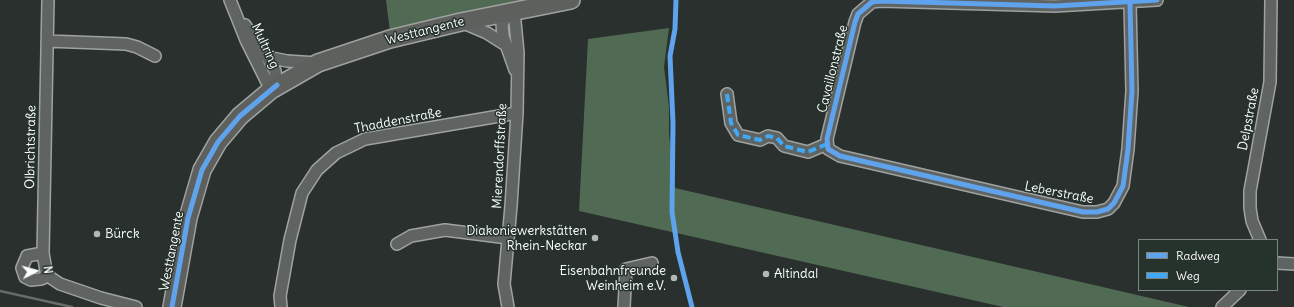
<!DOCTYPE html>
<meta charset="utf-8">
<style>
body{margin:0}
#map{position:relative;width:1294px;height:307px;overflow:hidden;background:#29302d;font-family:Delius,sans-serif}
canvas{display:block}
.legend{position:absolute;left:1138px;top:239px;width:140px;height:52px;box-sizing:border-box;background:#26332d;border:1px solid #7d8581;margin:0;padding:5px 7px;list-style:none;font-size:12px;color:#fff}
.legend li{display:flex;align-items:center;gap:8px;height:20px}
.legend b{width:20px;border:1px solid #7d8581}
.north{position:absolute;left:16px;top:251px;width:40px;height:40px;-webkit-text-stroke:3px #26332d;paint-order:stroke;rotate:84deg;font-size:11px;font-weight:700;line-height:16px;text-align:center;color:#fff}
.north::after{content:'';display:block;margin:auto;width:14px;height:18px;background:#fff;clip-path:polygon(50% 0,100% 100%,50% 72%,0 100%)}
</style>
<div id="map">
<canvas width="1294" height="307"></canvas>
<ul class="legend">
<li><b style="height:5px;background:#60a3ed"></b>Radweg</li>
<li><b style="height:5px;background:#3fa9f5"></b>Weg</li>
</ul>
<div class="north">N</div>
</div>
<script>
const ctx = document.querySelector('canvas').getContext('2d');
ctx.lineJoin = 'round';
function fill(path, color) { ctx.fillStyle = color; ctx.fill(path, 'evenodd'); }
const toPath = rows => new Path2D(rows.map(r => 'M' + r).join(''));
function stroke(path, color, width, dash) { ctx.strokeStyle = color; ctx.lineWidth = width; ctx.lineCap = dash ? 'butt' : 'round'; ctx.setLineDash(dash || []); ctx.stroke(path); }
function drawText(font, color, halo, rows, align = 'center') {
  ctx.font = font + ' Delius,sans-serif'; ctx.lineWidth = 3; ctx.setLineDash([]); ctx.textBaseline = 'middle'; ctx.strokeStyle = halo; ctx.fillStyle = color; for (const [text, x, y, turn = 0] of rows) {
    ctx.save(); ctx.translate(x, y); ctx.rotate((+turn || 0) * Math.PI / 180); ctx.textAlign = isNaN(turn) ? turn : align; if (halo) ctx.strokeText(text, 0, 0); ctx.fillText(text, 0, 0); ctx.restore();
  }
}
const green = toPath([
 [386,0,546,0,390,32],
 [669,28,664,67,669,107,669,134,675,188,1189,307,1003,307,579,211,588,39]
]);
const street = toPath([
 [48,0,43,253,46,271,48,276,60,284,101,298,136,307],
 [230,0,246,40,271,90],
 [1130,3,1132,91,1128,149,1123,186,1114,203,1108,209,1097,212,1083,212,840,156,828,149,827,139,855,22,858,14,872,2,881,1,1055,6,1157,0],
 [509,12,502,24,503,36,515,70],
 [461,22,487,33,506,45],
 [245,25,271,63,275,71,277,85],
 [47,41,126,44,137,47,155,56],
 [267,57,287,61,317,63],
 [727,94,731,123,738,135,760,140,768,136,777,138,784,146,808,152,827,144],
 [1260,240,1252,221,1250,208,1250,191,1270,82,1271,0],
 [397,244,411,236,445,230,508,238],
 [43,253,27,256,22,268,25,277,31,280,41,279,48,276],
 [1277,263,1294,264],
 [281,307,280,296,290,240,302,193,317,170,336,153,365,139,517,113],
 [508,307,504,284,511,206,517,113,518,53,514,11],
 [624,307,626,269,652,263],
 [1222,307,1240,290]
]);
const primary = toPath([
 [172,307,188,218,202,170,218,142,240,116,271,90,318,63,390,39,461,22,571,0]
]);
const rail = toPath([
 [0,291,72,307]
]);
const quiet = toPath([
 [727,94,731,123,738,135,760,140,768,136,777,138,784,146,808,152,827,144]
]);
const cycleway = toPath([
 [676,0,675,29,670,56,673,123,672,212,678,252,692,307],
 [1130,3,1132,91,1128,149,1123,186,1114,203,1108,209,1097,212,1083,212,840,156,828,149,827,139,855,22,858,14,872,2,881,1,1055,6,1157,0],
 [172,307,188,218,202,170,218,142,240,116,277,85]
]);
const markers = [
 [97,234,4,"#b4b7b6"],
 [595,238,4,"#b4b7b6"],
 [766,274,4,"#b4b7b6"],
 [674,278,4,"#b4b7b6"]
];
const streetNames = [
 ["Westtangente",425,31,-14],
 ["Multring",265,46,65],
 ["Cavaillonstraße",833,69,-76],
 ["Delpstraße",1249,119,-79],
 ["Thaddenstraße",398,121,-11],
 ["Olbrichtstraße",31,147,-89],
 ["Mierendorffstraße",500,156,-87],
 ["Leberstraße",1059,193,11],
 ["Westtangente",172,251,-79]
];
const poiNames = [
 ["Diakoniewerkstätten",587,231],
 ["Rhein-Neckar",587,246],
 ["Bürck",105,234,"left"],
 ["Eisenbahnfreunde",666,271],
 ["Weinheim e.V.",666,286],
 ["Altindal",774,274,"left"]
];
fill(green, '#516a53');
stroke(street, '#9fa2a0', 14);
stroke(primary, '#9fa2a0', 20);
stroke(street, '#5f6362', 11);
stroke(primary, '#5e605d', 17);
stroke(rail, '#686c69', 2.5);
stroke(quiet, '#3fa9f5', 4, [8, 4]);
stroke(cycleway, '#60a3ed', 5);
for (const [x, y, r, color] of markers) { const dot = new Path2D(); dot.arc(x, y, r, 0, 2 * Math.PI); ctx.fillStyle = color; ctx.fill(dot); stroke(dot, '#26332d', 1.5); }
drawText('13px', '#fff', '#26332d', streetNames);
drawText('13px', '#fff', '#26332d', poiNames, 'right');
</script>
